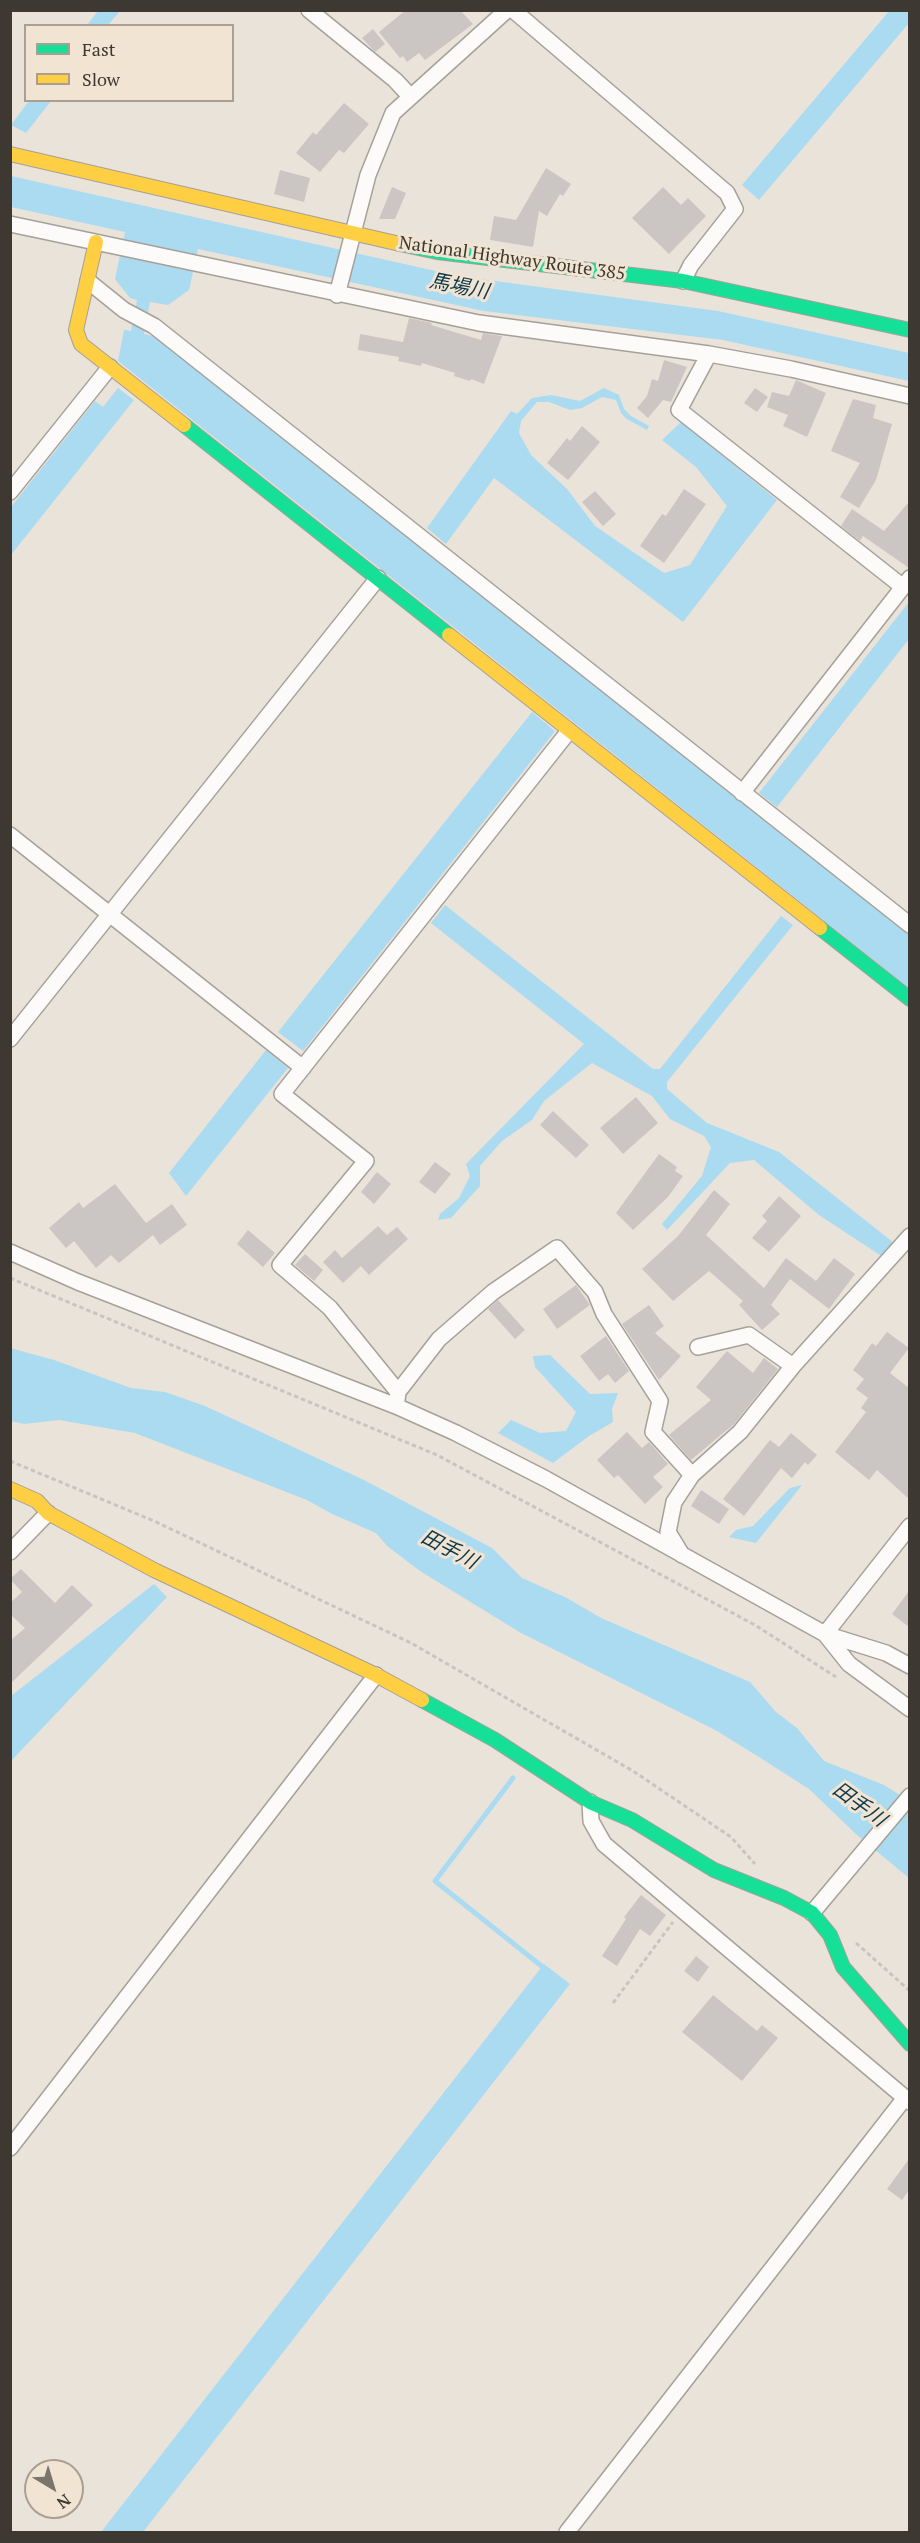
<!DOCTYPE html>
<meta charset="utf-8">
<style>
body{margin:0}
#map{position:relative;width:920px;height:2543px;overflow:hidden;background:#eae3d9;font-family:"PT Serif",serif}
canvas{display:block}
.frame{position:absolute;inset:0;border:12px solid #3d3831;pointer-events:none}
.legend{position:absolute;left:24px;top:24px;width:210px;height:78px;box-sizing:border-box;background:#f1e4d2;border:2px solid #a99f92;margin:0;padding:8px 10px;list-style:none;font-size:18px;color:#3d3831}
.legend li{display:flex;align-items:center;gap:12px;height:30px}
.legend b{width:30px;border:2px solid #a99f92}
.north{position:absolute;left:24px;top:2459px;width:60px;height:60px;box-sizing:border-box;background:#f1e4d2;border:2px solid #a99f92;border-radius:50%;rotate:142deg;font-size:16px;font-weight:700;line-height:24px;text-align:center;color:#3d3831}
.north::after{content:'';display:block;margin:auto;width:21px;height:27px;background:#7a746c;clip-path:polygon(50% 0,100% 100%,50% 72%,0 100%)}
</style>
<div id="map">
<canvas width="920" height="2543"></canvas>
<div class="frame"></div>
<ul class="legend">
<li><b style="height:8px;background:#16e098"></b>Fast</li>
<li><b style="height:8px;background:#ffcf43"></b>Slow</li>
</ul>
<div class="north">N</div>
</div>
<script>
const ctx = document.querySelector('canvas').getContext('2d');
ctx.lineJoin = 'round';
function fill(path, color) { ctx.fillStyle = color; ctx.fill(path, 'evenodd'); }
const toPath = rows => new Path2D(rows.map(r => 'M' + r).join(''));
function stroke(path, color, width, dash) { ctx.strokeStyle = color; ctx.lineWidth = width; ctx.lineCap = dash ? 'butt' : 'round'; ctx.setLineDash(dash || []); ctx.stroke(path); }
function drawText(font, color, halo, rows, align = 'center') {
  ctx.font = font + ' "PT Serif","Noto Sans JP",serif'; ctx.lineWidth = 6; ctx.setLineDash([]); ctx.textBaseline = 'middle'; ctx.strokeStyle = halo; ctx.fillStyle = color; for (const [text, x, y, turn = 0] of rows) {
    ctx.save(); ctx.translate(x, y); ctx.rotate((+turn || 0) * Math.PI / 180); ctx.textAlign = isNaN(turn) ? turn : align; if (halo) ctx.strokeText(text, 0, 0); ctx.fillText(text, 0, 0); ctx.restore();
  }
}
const water = toPath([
 [890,10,909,11,909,23,759,200,742,185],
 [98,11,98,10,120,11,108,25,87,25],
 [29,101,51,101,26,133,11,125],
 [11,176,458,276,718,311,909,353,909,381,723,340,484,311,198,249,189,290,168,305,150,302,144,334,153,336,909,935,909,988,118,361,124,330,131,331,137,300,130,298,115,279,125,232,11,207],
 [118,388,134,400,11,555,11,507,95,401,103,407],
 [604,388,619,395,624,409,631,416,649,426,647,430,627,419,621,413,616,400,602,397,582,408,570,410,549,402,537,402,521,421,519,433,531,455,567,489,595,526,664,573,690,565,727,506,696,467,662,440,681,422,777,500,683,622,494,478,446,544,427,528,511,411,517,414,532,398,551,395,580,401],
 [909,602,909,639,777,807,759,793],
 [532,712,555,731,303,1051,278,1032],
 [445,905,653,1069,660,1069,781,916,793,925,667,1082,667,1089,707,1123,779,1152,894,1243,883,1257,819,1215,754,1160,730,1163,667,1230,662,1224,702,1176,711,1147,704,1136,670,1119,652,1096,592,1063,544,1101,532,1120,502,1141,480,1166,480,1186,451,1218,438,1220,440,1214,459,1198,470,1176,466,1164,584,1044,431,923],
 [266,1050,288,1068,186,1196,169,1173],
 [10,1348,54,1360,131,1388,165,1392,205,1406,362,1479,492,1548,522,1578,567,1598,601,1618,750,1682,776,1712,797,1728,824,1761,884,1785,909,1801,909,1878,857,1835,809,1789,759,1757,717,1731,521,1633,420,1571,387,1546,376,1533,332,1514,307,1500,135,1433,59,1420,24,1424,11,1421],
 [550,1355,590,1394,618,1393,612,1409,613,1422,589,1436,553,1463,498,1433,511,1420,540,1433,566,1431,576,1412,535,1367,533,1356],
 [802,1485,756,1543,729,1537,736,1530,753,1526,790,1488],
 [154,1584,167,1597,11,1761,11,1696],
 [544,1964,570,1984,143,2532,101,2532]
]);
const stream = toPath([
 [513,1778,435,1881,544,1968]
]);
const building = toPath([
 [406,10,460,10,473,24,425,60,419,53,407,62,403,56,400,58,379,32],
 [373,29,385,44,375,52,362,38],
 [344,103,369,124,344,153,339,150,320,172,296,153,313,132,316,135],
 [546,168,571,184,563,196,560,194,547,216,539,211,533,247,490,240,494,216,516,220],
 [280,170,310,178,304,202,274,194],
 [392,187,406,193,395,219,379,219],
 [663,187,681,205,688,198,706,216,669,254,632,218],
 [409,318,432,323,431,325,481,340,483,333,502,336,484,384,471,379,470,381,454,376,455,373,422,363,421,366,398,361,399,357,358,350,360,334,403,342],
 [664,360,687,367,671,402,663,400,648,418,637,408,647,396,652,379,658,381],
 [796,380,826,393,807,437,783,426,788,415,767,407,772,392,789,396],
 [755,388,768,397,757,412,744,403],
 [853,399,876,405,873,418,892,424,876,480,859,508,840,497,860,463,831,451],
 [582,426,600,442,568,480,547,463,567,438,570,441],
 [684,489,706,504,664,563,640,546,662,514,666,516],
 [595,491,616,514,603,526,582,502],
 [909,502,909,568,863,536,860,541,841,526,852,509,884,531],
 [636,1097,658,1123,623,1154,600,1128],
 [553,1111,589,1145,576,1158,540,1125],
 [659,1154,677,1167,675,1171,683,1176,668,1197,633,1230,616,1213],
 [435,1162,451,1174,435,1194,419,1182],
 [377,1172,391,1184,374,1204,361,1192],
 [115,1184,146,1223,172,1204,187,1225,160,1245,153,1235,119,1263,111,1255,96,1268,74,1241,66,1248,49,1228,79,1202,83,1208],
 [714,1190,730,1204,706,1235,764,1288,786,1258,816,1281,834,1258,855,1274,829,1309,790,1279,771,1305,780,1314,762,1330,739,1305,743,1301,709,1271,673,1301,642,1269,678,1236],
 [779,1196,801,1216,769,1252,752,1238,767,1221,762,1216],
 [378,1226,387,1235,397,1227,408,1239,369,1275,361,1266,343,1283,323,1262,335,1250,342,1258],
 [248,1230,275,1253,263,1267,237,1244],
 [305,1254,323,1270,314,1281,295,1265],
 [576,1285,590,1305,557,1329,543,1309],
 [498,1300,525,1330,515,1339,488,1309],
 [649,1305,664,1326,655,1333,681,1356,659,1380,622,1324],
 [887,1332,909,1348,890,1373,909,1388,909,1499,877,1470,869,1480,835,1452,866,1412,861,1408,868,1398,856,1389,864,1379,853,1370,872,1343,876,1346],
 [606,1336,629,1371,615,1383,608,1374,599,1381,580,1356],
 [727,1351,753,1373,764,1358,778,1369,734,1424,691,1460,669,1435,711,1400,696,1387],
 [627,1432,642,1448,649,1442,668,1464,653,1477,663,1487,645,1504,618,1475,614,1478,597,1460],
 [791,1433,817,1455,808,1465,805,1462,792,1478,781,1468,744,1516,723,1499,770,1440,779,1447],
 [701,1490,729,1509,719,1524,691,1506],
 [21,1569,55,1603,72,1585,93,1605,10,1684,10,1641,25,1628,10,1614,10,1603,22,1592,10,1579],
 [909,1591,909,1627,892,1614],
 [641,1895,666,1915,650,1936,640,1929,617,1966,602,1956,626,1919,624,1917],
 [696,1956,709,1967,698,1982,684,1971],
 [713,1995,757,2031,762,2025,778,2038,742,2081,682,2032],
 [909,2159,909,2190,902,2200,887,2189]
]);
const path = toPath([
 [10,1278,437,1455,755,1625,836,1677],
 [10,1461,154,1521,411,1643,633,1771,731,1837,755,1864],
 [856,1943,910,1991],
 [613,2003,673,1922]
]);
const street = toPath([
 [309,10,395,80,410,96],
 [513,10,727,193,735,209,691,265,683,281],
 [10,224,479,323,709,354,791,369,910,396],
 [88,281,124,310,154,326,910,925],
 [337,295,368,175,393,113,507,10],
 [709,354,679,410,903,587],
 [10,492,110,367],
 [742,793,910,578],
 [10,835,303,1068],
 [10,1039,378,578],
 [10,1252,78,1282,396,1406,456,1433,546,1479,825,1634,849,1664,910,1709],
 [793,1366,910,1236],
 [398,1392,330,1308,280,1265,366,1161,282,1094,569,731],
 [397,1400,398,1392,439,1339,493,1292,557,1248,595,1292,604,1314,660,1401,653,1432,692,1475],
 [910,1526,825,1634,886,1653,910,1666],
 [10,1552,48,1513],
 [682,1555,668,1532,674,1502,692,1475,740,1432,793,1366,749,1335,698,1347],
 [590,1802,591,1821,604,1844,910,2102],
 [812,1913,910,1796],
 [10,2148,376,1675],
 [567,2532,904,2099]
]);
const fast = toPath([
 [400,244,437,252,683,281,910,330],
 [184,425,449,635],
 [820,928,910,999],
 [422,1700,495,1740,590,1802,632,1820,714,1870,784,1898,812,1913,830,1935,843,1967,910,2044]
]);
const slow = toPath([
 [10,154,400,244],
 [96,242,76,330,81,344,184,425],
 [449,635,820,928],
 [10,1489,37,1501,48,1513,154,1570,376,1675,422,1700]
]);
const streetNames = [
 ["National Highway Route 385",512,259,8]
];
const waterNames = [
 ["馬場川",459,287,11],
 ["田手川",449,1550,28],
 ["田手川",859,1805,36]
];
fill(water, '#aadbf1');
stroke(stream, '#aadbf1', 5);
fill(building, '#cbc6c4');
stroke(street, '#a6a099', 18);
stroke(fast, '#a6a099', 16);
stroke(slow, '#a6a099', 16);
stroke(path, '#c8c5c1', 3, [4.5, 3]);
stroke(street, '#fcfbf9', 15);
stroke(fast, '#16e098', 14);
stroke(slow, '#ffcf43', 14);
drawText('18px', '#3d3831', '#f1e4d2', streetNames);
drawText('italic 20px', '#0c384a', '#f1e4d2', waterNames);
</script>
